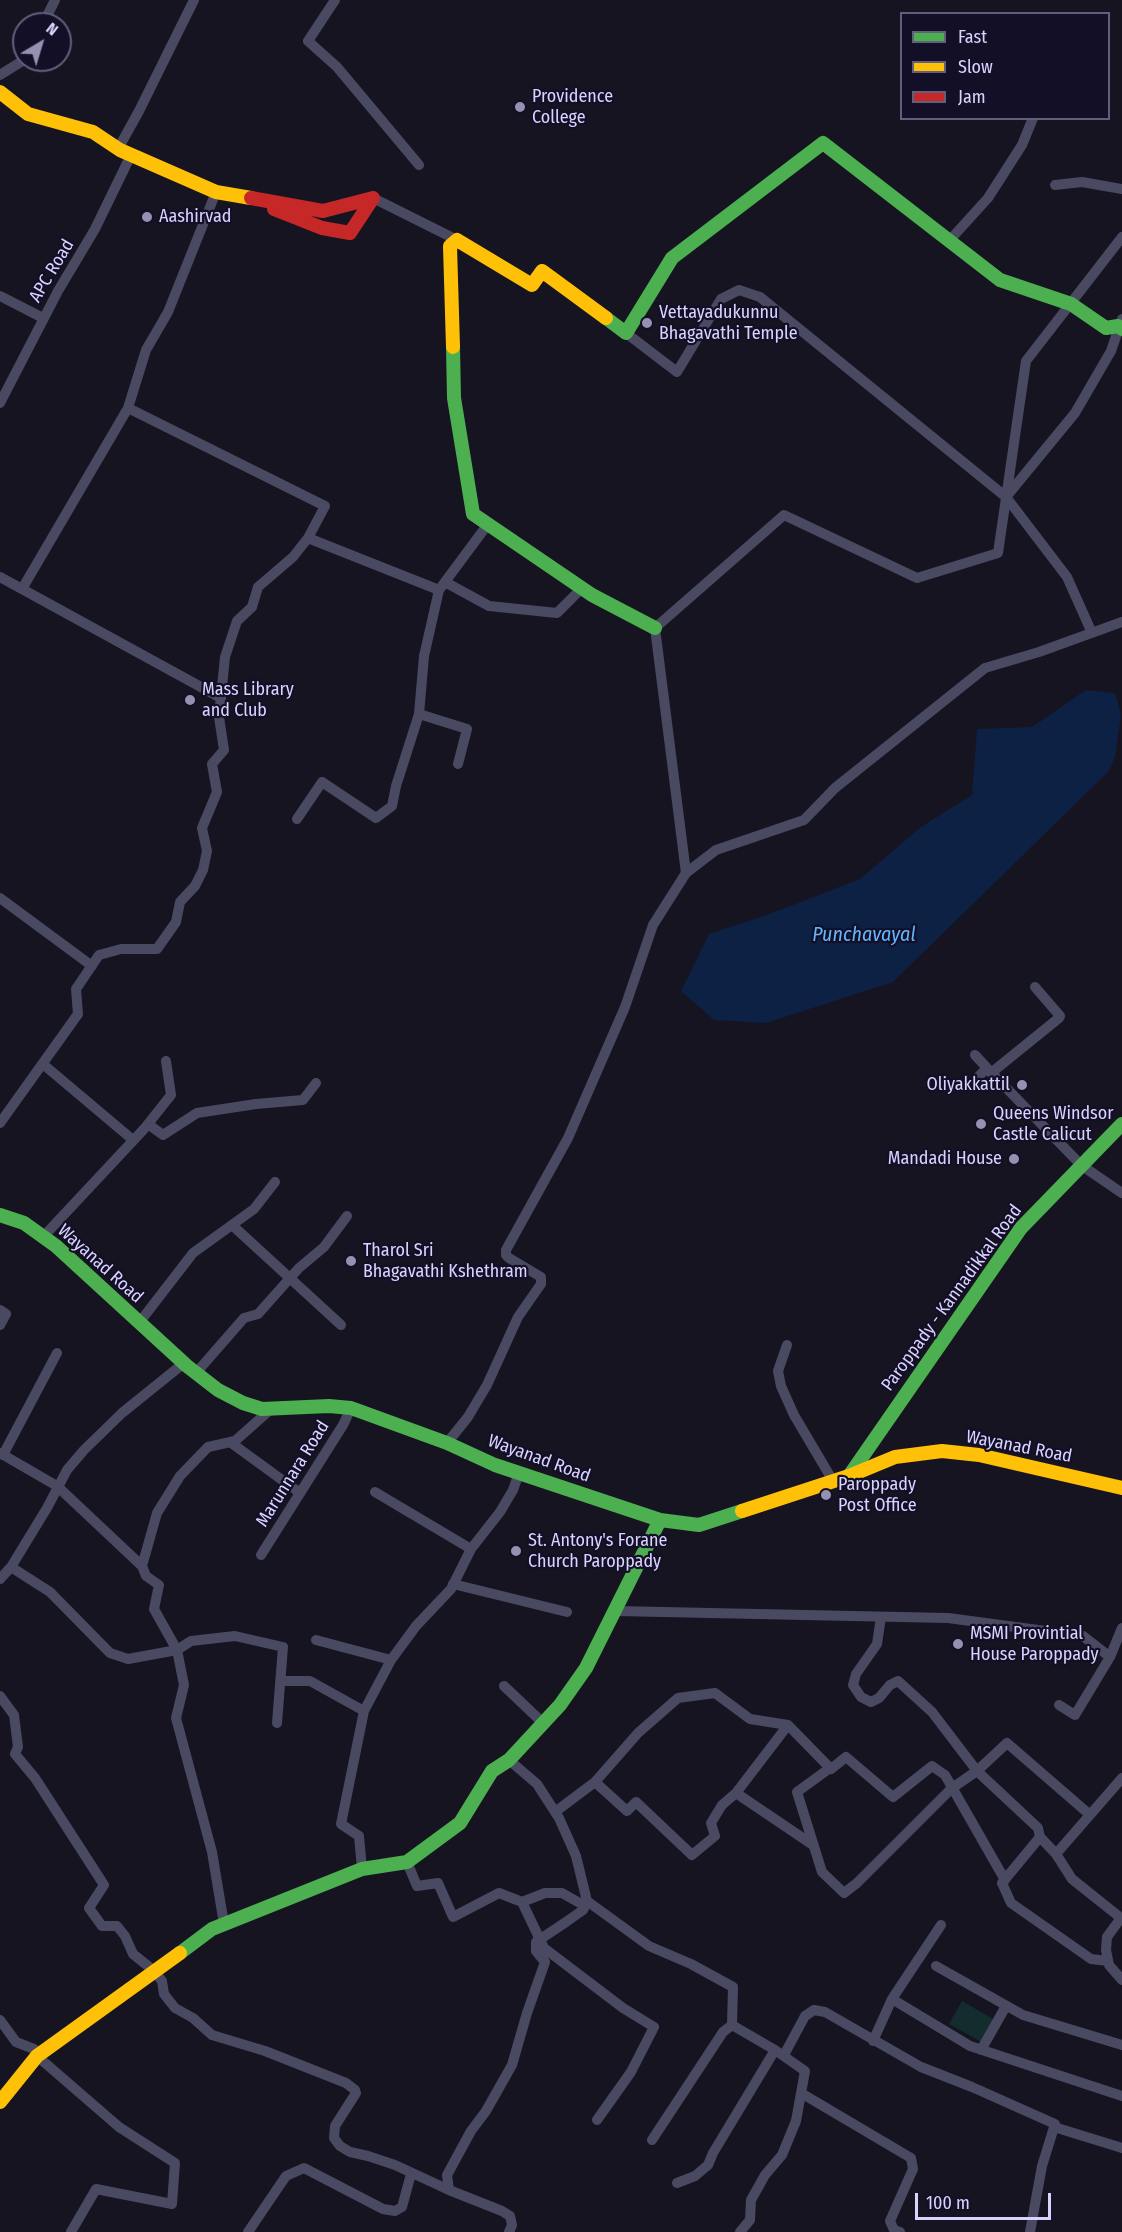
<!DOCTYPE html>
<style>
body{margin:0}
#map{position:relative;width:1122px;height:2232px;overflow:hidden;background:#161421;font-family:"Fira Sans Condensed",sans-serif}
canvas{display:block}
.legend{position:absolute;left:900px;top:12px;width:210px;height:108px;box-sizing:border-box;background:#130f26;border:2px solid #625e7d;margin:0;padding:8px 10px;list-style:none;font-size:18px;color:#d9d4ff}
.legend li{display:flex;align-items:center;gap:12px;height:30px}
.legend b{width:30px;border:2px solid #625e7d}
.north{position:absolute;left:12px;top:12px;width:60px;height:60px;box-sizing:border-box;background:#130f26;border:2px solid #625e7d;border-radius:50%;rotate:38deg;font-size:16px;font-weight:700;line-height:24px;text-align:center;color:#d9d4ff}
.north::after{content:'';display:block;margin:auto;width:21px;height:27px;background:#9591b1;clip-path:polygon(50% 0,100% 100%,50% 72%,0 100%)}
.scale{position:absolute;left:915px;top:2193px;width:136px;height:27px;box-sizing:border-box;border:3px solid #d9d4ff;border-top:0;padding-left:8px;font-size:18px;line-height:21px;white-space:nowrap;color:#d9d4ff;-webkit-text-stroke:4px #130f26;paint-order:stroke}
</style>
<div id="map">
<canvas width="1122" height="2232"></canvas>
<ul class="legend">
<li><b style="height:8px;background:#4caf50"></b>Fast</li>
<li><b style="height:8px;background:#ffc107"></b>Slow</li>
<li><b style="height:8px;background:#c62828"></b>Jam</li>
</ul>
<div class="north">N</div>
<div class="scale">100 m</div>
</div>
<script>
const ctx = document.querySelector('canvas').getContext('2d');
ctx.lineJoin = 'round';
function fill(path, color) { ctx.fillStyle = color; ctx.fill(path, 'evenodd'); }
const toPath = rows => new Path2D(rows.map(r => 'M' + r).join(''));
function stroke(path, color, width, dash) { ctx.strokeStyle = color; ctx.lineWidth = width; ctx.lineCap = dash ? 'butt' : 'round'; ctx.setLineDash(dash || []); ctx.stroke(path); }
function drawText(font, color, halo, rows, align = 'center') {
  ctx.font = font + ' "Fira Sans Condensed",sans-serif'; ctx.lineWidth = 4.5; ctx.setLineDash([]); ctx.textBaseline = 'middle'; ctx.strokeStyle = halo; ctx.fillStyle = color; for (const [text, x, y, turn = 0] of rows) {
    ctx.save(); ctx.translate(x, y); ctx.rotate((+turn || 0) * Math.PI / 180); ctx.textAlign = isNaN(turn) ? turn : align; if (halo) ctx.strokeText(text, 0, 0); ctx.fillText(text, 0, 0); ctx.restore();
  }
}
const green = toPath([
 [962,2001,1000,2023,987,2045,949,2024]
]);
const water = toPath([
 [1086,690,1115,693,1121,715,1115,757,1108,772,893,982,766,1023,714,1020,681,991,709,934,767,915,860,879,921,827,972,795,977,729,1032,727]
]);
const street = toPath([
 [335,0,308,41,337,67,419,165],
 [43,24,55,0],
 [0,75,24,60],
 [118,149,139,111,194,0],
 [1055,185,1082,182,1122,189],
 [373,198,457,240],
 [949,241,988,198,1022,145,1033,118],
 [0,296,43,318],
 [626,333,677,372,721,299,739,290,760,297,1006,497,1075,413,1111,351,1122,319],
 [0,403,58,291,95,229,131,155],
 [1006,497,1067,577,1092,633],
 [308,538,439,590],
 [0,577,221,698],
 [445,582,489,606,557,613,582,588],
 [22,589,128,408,146,350,168,312,216,192],
 [419,714,424,656,439,590,488,524],
 [297,819,322,782,376,818,392,806,396,786,419,714,467,729,458,764],
 [686,873,655,628,784,515,917,578,998,553,1026,361,1122,237],
 [0,898,92,966],
 [975,1055,987,1068],
 [44,1065,133,1140],
 [991,1073,1059,1018,1060,1016,1035,987],
 [978,1077,987,1068,1081,1165,1122,1193],
 [0,1123,78,1014,76,989,99,955,121,949,157,949,176,922,180,902,195,886,203,870,207,851,202,828,217,792,212,764,224,750,219,717,225,657,237,621,252,607,258,587,293,557,308,538,325,506,128,408],
 [148,1124,163,1135,197,1113,256,1104,303,1100,316,1083],
 [232,1225,341,1325],
 [43,1237,144,1129,171,1095,166,1061],
 [0,1310,6,1314,0,1325],
 [139,1323,193,1253,254,1209,275,1182],
 [787,1345,778,1371,781,1386,794,1415,833,1481],
 [196,1373,244,1318,258,1314,299,1268,324,1247,347,1216],
 [230,1442,300,1493],
 [447,1443,468,1417,487,1385,518,1317,541,1284,541,1277,509,1258,506,1255,506,1250,568,1138,625,1007,653,925,686,873,716,850,804,820,835,788,985,668,1039,652,1122,622],
 [0,1453,57,1486,142,1566],
 [3,1455,57,1353],
 [375,1492,471,1549],
 [261,1555,343,1425,351,1408],
 [11,1567,50,1592,110,1653,128,1659,177,1650,154,1609,159,1585,146,1576,142,1566,157,1513,180,1476,208,1447,235,1441,271,1409],
 [0,1579,11,1567,47,1508,67,1470,84,1450,122,1413,184,1363],
 [453,1584,567,1612],
 [615,1611,948,1618,1083,1636,1110,1657],
 [316,1640,391,1660,416,1626,451,1589,471,1549,500,1512,513,1490,519,1473],
 [281,1681,310,1681,364,1711,341,1824,359,1836,362,1869],
 [504,1686,543,1723],
 [0,1696,14,1715,18,1747,15,1754,35,1778,104,1885,89,1908,102,1926,117,1926,125,1936,133,1954,153,1970,162,1981,164,1994,175,2008,193,2018,212,2035,265,2051,346,2083,355,2090,356,2093,335,2126,334,2138,340,2146,350,2152,368,2156,395,2165,449,2190],
 [1059,1705,1075,1715,1110,1657,1122,1628],
 [364,1711,391,1660],
 [509,1760,537,1784,559,1818,576,1856,587,1901,649,1946,691,1964,733,1987,732,2025,775,2050,805,2071,796,2121,782,2155,765,2175,751,2200,750,2220,740,2232],
 [830,1768,797,1792,822,1872,844,1893,857,1883,952,1788,977,1771,932,1712,898,1681,890,1685,879,1698,871,1702,861,1697,853,1685,856,1674,877,1644,881,1617],
 [595,1782,627,1811,636,1802,692,1855,715,1836,711,1823,722,1805,736,1793,788,1725,831,1769,846,1757,893,1797,932,1766,945,1775,1005,1880],
 [736,1793,813,1845],
 [555,1812,595,1782,638,1733,678,1698,715,1693,750,1719,788,1725],
 [1089,1814,1007,1743,977,1771,1038,1828,1040,1837,1002,1883,1011,1903,1091,1959,1108,1961],
 [1040,1837,1056,1854,1072,1879,1121,1918,1107,1937,1106,1950,1109,1965,1122,1980],
 [1056,1854,1122,1778],
 [407,1862,417,1886,438,1883,453,1917,499,1893,522,1902,545,1893,562,1893,585,1906,587,1901],
 [522,1902,544,1948,623,2008,654,2027,631,2072,597,2120],
 [224,1924,212,1852,176,1718,184,1685,177,1650,191,1641,235,1636,283,1647,277,1723],
 [936,1966,1023,2015,1122,2045],
 [892,1999,941,1925],
 [0,2020,16,2042,34,2049,37,2056,119,2127,175,2163,172,2204,96,2189,71,2232],
 [873,2041,892,1999,970,2046,1122,2096],
 [981,2050,1006,2006],
 [784,2055,805,2016,814,2010,825,2012,921,2067,972,2087,1055,2124,1042,2166,1030,2232],
 [801,2093,911,2158,913,2169,890,2221,894,2230,900,2232],
 [1054,2127,1122,2148],
 [652,2140,723,2032,732,2025],
 [677,2183,695,2176,708,2165,713,2153,775,2050],
 [248,2232,286,2176,304,2168,383,2209,395,2211,402,2207,411,2174],
 [509,2232,512,2225,510,2216,502,2211,449,2190,447,2175,471,2131,486,2111,512,2065,527,2013,545,1962,536,1951,536,1942,566,1922,583,1910,585,1906]
]);
const fast = toPath([
 [606,318,626,333,672,258,823,143,1000,280,1071,304,1106,328,1118,326,1122,329],
 [453,347,454,398,473,514,592,595,655,628],
 [0,1215,24,1223,56,1246,187,1366,218,1390,243,1403,262,1409,329,1406,351,1408,447,1443,495,1465,660,1520,699,1525,742,1511],
 [849,1476,1021,1228,1122,1124],
 [180,1953,212,1929,362,1869,407,1862,460,1823,492,1771,509,1760,560,1705,586,1668,660,1520]
]);
const slow = toPath([
 [0,92,28,114,93,132,120,150,216,192,251,198],
 [453,347,450,246,457,240,532,285,542,271,606,318],
 [742,1511,849,1476,895,1457,942,1451,979,1455,1122,1488],
 [0,2102,37,2056,180,1953]
]);
const jam = toPath([
 [251,198,323,211,373,198],
 [274,209,322,228,350,233,373,198]
]);
const markers = [
 [520,107,6,"#9591b1"],
 [147,217,6,"#9591b1"],
 [647,323,6,"#9591b1"],
 [190,700,6,"#9591b1"],
 [1022,1085,6,"#9591b1"],
 [981,1124,6,"#9591b1"],
 [1014,1159,6,"#9591b1"],
 [351,1261,6,"#9591b1"],
 [826,1495,6,"#9591b1"],
 [516,1551,6,"#9591b1"],
 [958,1644,6,"#9591b1"]
];
const poiNames = [
 ["Providence",532,97],
 ["College",532,118],
 ["Aashirvad",159,217],
 ["Vettayadukunnu",659,313],
 ["Bhagavathi Temple",659,334],
 ["Mass Library",202,690],
 ["and Club",202,711],
 ["Oliyakkattil",1010,1085,"right"],
 ["Queens Windsor",993,1114],
 ["Castle Calicut",993,1135],
 ["Mandadi House",1002,1159,"right"],
 ["Tharol Sri",363,1251],
 ["Bhagavathi Kshethram",363,1272],
 ["Paroppady",838,1485],
 ["Post Office",838,1506],
 ["St. Antony's Forane",528,1541],
 ["Church Paroppady",528,1562],
 ["MSMI Provintial",970,1634],
 ["House Paroppady",970,1655]
];
const streetNames = [
 ["APC Road",52,271,-59],
 ["Wayanad Road",100,1264,42],
 ["Paroppady - Kannadikkal Road",952,1298,-54],
 ["Wayanad Road",1019,1447,11],
 ["Wayanad Road",539,1459,20],
 ["Marunnara Road",293,1474,-58]
];
const waterNames = [
 ["Punchavayal",864,935]
];
fill(green, '#132c2d');
fill(water, '#0d2144');
stroke(street, '#4a4962', 10);
stroke(fast, '#4caf50', 14);
stroke(slow, '#ffc107', 14);
stroke(jam, '#c62828', 14);
for (const [x, y, r, color] of markers) { const dot = new Path2D(); dot.arc(x, y, r, 0, 2 * Math.PI); ctx.fillStyle = color; ctx.fill(dot); stroke(dot, '#130f26', 2); }
drawText('18px', '#d9d4ff', '#130f26', poiNames, 'left');
drawText('18px', '#d9d4ff', '#130f26', streetNames);
drawText('italic 20px', '#62b6ff', '#130f26', waterNames);
</script>
